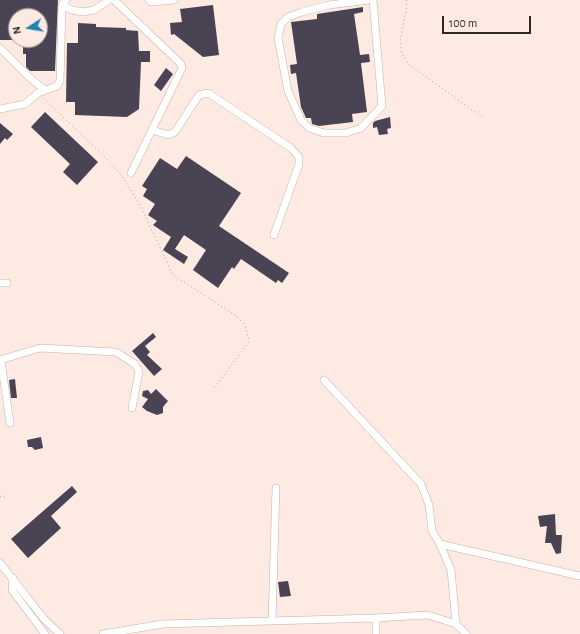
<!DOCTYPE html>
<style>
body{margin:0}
#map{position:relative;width:580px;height:634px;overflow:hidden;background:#fceae3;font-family:"Alegreya Sans",sans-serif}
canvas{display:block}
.north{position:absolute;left:8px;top:8px;width:40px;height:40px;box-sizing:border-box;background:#fceae3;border:1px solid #aa9c97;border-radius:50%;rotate:258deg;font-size:11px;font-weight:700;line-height:16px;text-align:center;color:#302824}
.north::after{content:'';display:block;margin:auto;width:14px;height:18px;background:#2282ae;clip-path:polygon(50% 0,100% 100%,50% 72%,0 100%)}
.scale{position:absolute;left:442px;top:16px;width:89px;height:18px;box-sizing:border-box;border:2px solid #302824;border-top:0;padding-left:5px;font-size:12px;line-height:14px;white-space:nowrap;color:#302824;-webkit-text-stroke:3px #fceae3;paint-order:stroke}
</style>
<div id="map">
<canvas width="580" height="634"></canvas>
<div class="north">N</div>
<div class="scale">100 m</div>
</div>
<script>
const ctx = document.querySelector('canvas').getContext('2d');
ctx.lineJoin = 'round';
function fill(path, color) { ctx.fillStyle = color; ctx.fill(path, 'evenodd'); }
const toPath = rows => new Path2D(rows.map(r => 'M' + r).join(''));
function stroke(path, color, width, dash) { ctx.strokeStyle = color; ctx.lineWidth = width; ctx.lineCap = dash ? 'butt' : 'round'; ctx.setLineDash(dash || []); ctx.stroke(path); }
const building = toPath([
 [0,0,58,0,55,71,30,71,26,67,26,54,23,54,23,40,40,40,40,16,16,16,16,40,0,40],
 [213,5,219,55,203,57,174,34,171,35,170,23,182,22,180,9],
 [363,7,363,12,354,14,360,55,369,54,370,62,361,63,367,112,352,114,353,122,319,126,312,124,311,118,306,118,301,107,296,73,291,74,290,65,297,64,291,22,317,19,317,14],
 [78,23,96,24,96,27,126,28,126,30,138,31,139,51,150,51,150,62,141,62,139,109,127,117,75,115,75,102,66,102,67,43,78,43],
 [166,68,173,74,161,91,154,85],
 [45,112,98,162,77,185,63,172,70,164,31,127],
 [390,117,391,128,387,129,388,134,379,135,377,127,373,128,373,123,375,121],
 [0,123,13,134,7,140,5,138,0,144],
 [186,156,241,193,219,226,289,273,282,283,278,280,276,283,241,259,234,269,232,267,218,288,193,270,206,250,184,235,175,249,188,257,184,264,163,250,171,237,153,225,157,221,148,215,155,204,143,196,147,189,142,186,160,158,177,169],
 [153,333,156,337,145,346,150,352,147,355,162,369,154,376,132,351],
 [15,379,17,398,11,398,9,380],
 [156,389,168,401,163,407,163,413,157,415,147,411,142,407,148,399,142,396,143,391,148,390,151,394],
 [41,437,43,448,35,450,32,447,28,447,27,440],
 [72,486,77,492,51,516,61,528,28,558,11,539],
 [555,514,556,535,562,535,561,553,556,554,551,543,545,543,547,526,540,527,538,516],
 [288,581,291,596,280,597,278,582]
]);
const path = toPath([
 [406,0,407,5,400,42,402,53,408,64,482,117],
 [43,98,105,157,122,176,140,205,173,275,235,315,245,325,249,342,214,388],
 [0,496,7,498]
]);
const minor = toPath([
 [114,0,181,64,182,68,131,173],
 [149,0,151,2,174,0],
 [368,0,329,5,302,12,288,17,281,24,278,38,288,91,301,120,309,128,324,133,346,133,361,128,382,106,373,0],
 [62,5,72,10,83,12,94,10,109,0],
 [0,48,30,78,45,90],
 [0,109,25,104,38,93,57,86,60,81,62,5,66,0],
 [152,130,168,135,175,132,199,95,208,93,291,148,299,157,299,164,274,235],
 [0,283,7,283],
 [0,360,40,348,116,352,135,364,139,372,132,408],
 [1,361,10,423],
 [324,380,421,484,429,505,432,531,440,544,451,570,456,624],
 [440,544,580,576],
 [0,563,44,619,60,634],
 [13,578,12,590,45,634],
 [376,618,376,634],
 [272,621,276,488],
 [103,634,163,624,376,618,428,615,456,624,466,634]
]);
fill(building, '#4a4353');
stroke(minor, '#c6b1a8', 8);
stroke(path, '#ab9d97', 1, [1, 3]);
stroke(minor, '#fff', 7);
</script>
